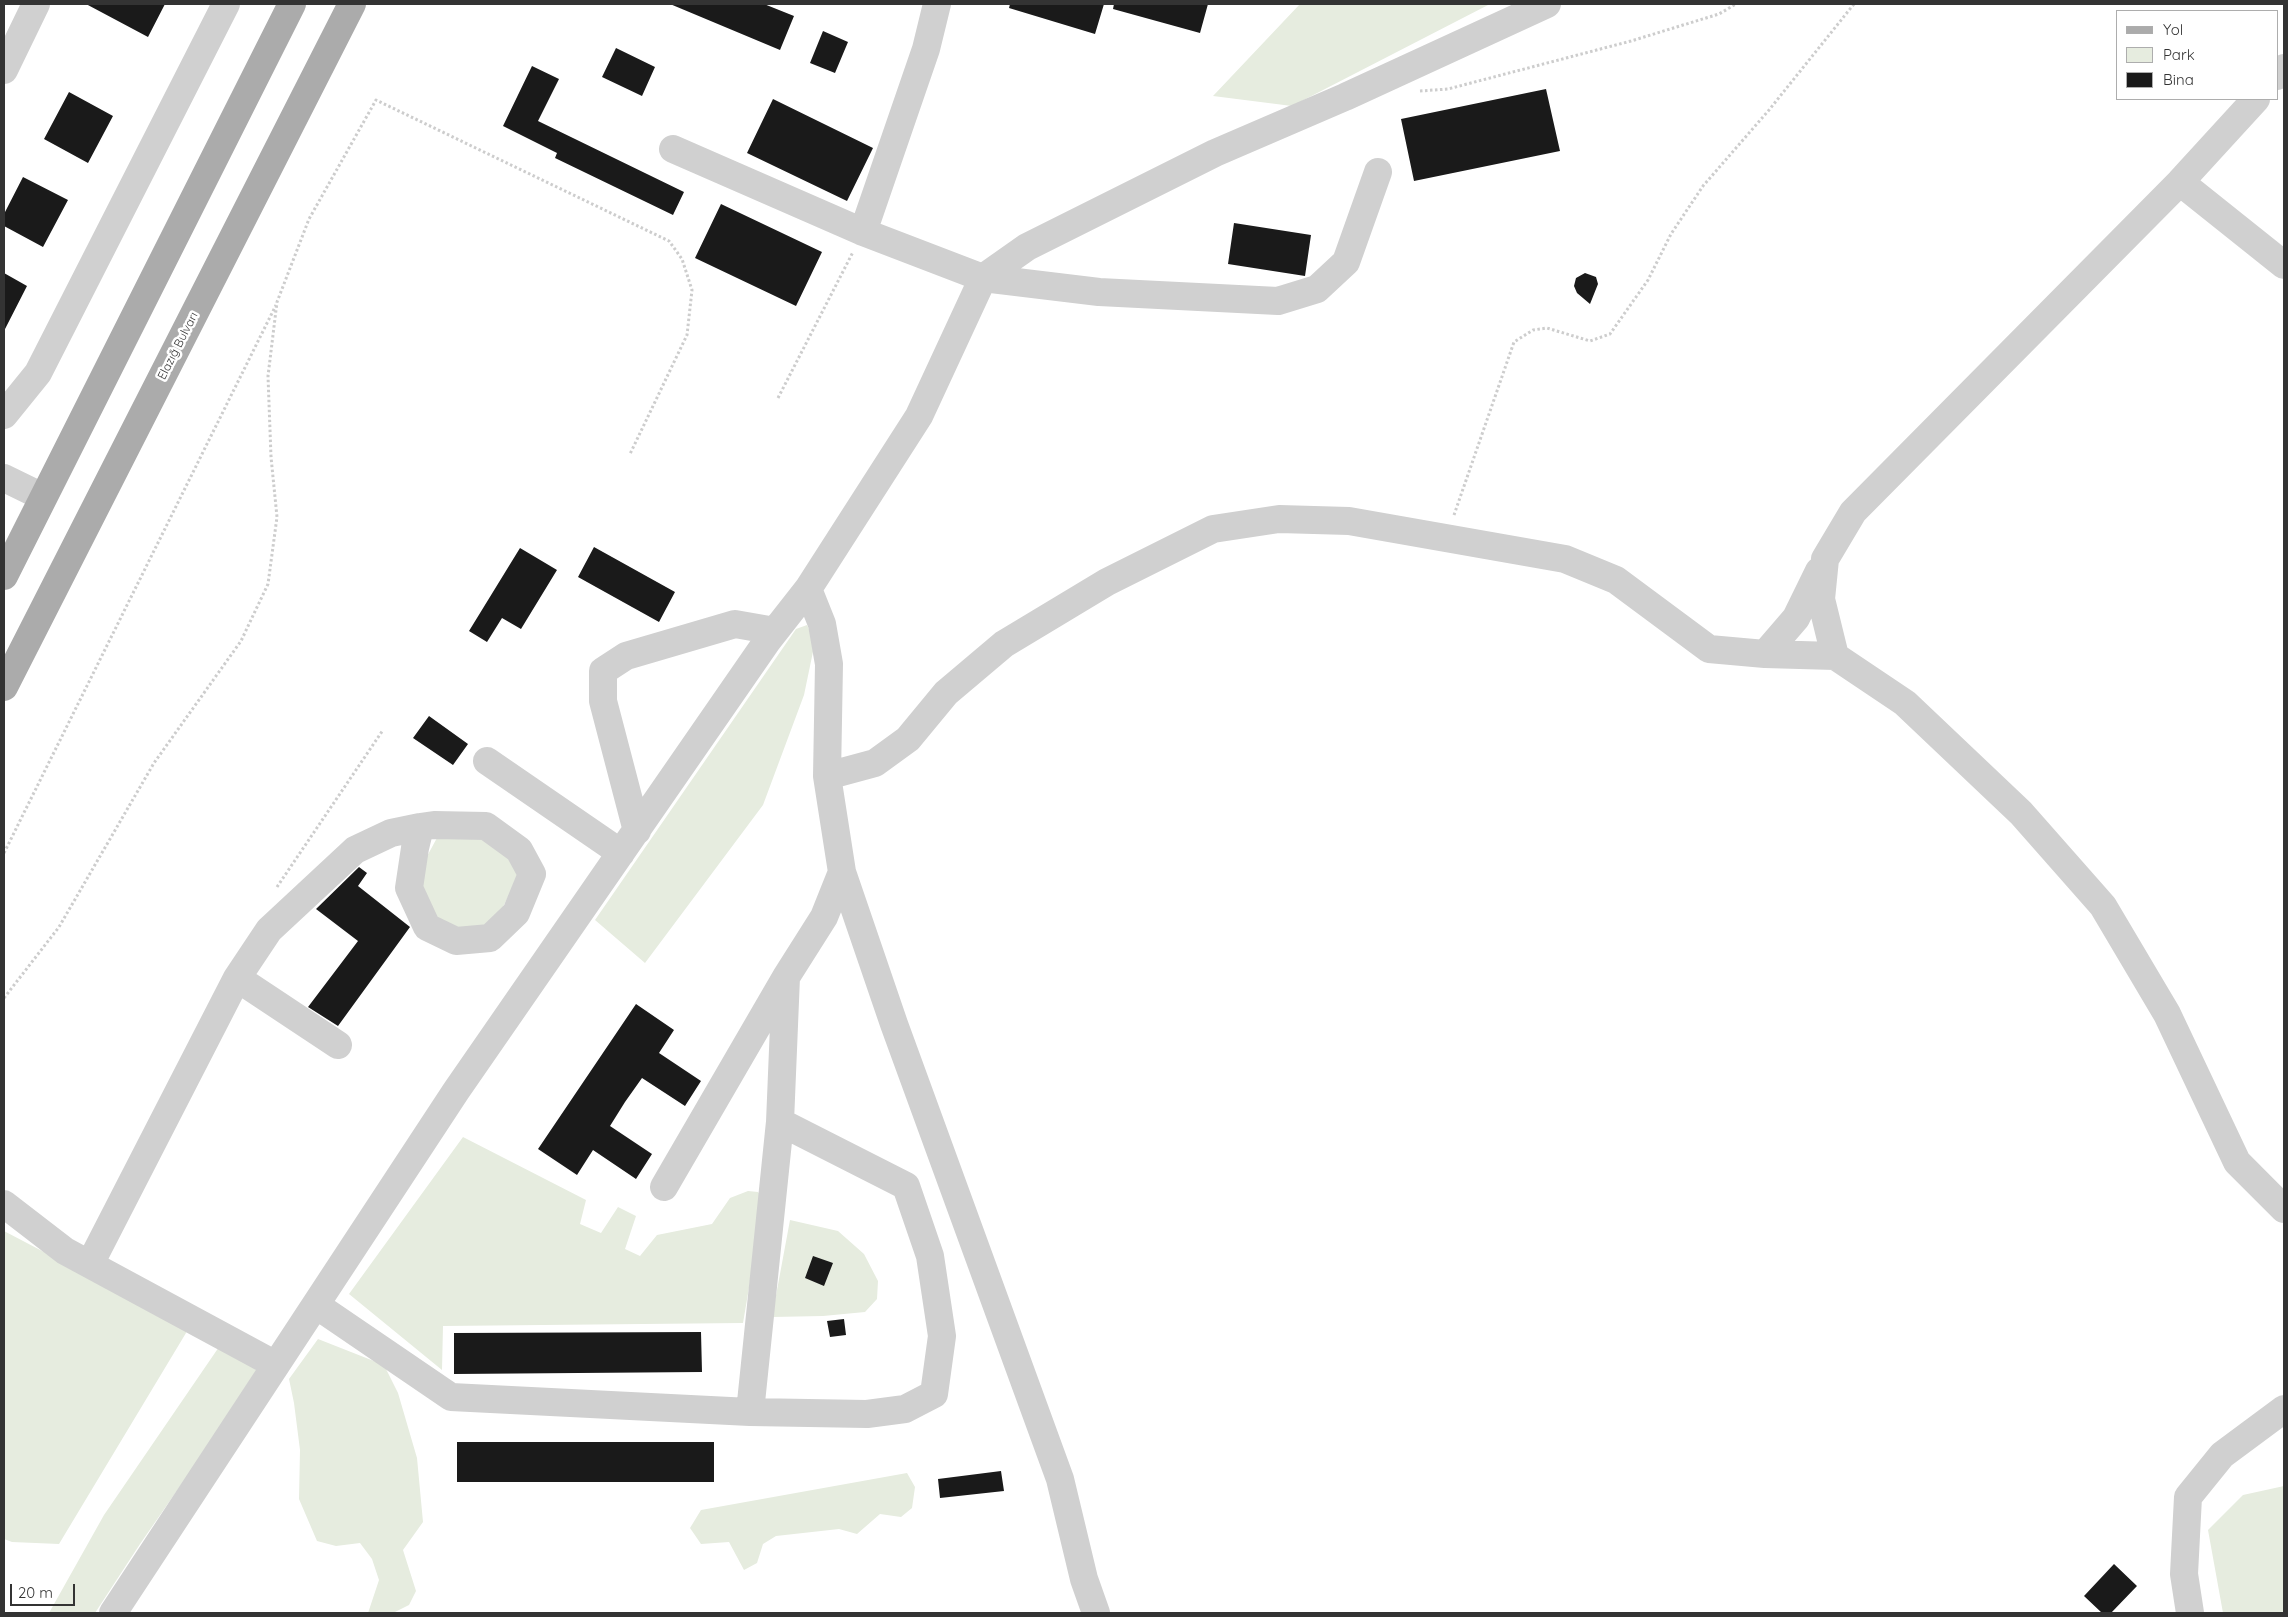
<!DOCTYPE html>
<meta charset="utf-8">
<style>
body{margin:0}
#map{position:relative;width:2288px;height:1617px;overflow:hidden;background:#fff;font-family:Quicksand,sans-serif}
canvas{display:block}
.frame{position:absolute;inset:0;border:5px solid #333;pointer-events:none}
.legend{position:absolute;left:2116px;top:10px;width:162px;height:90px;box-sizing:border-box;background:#fff;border:1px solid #adadad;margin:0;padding:6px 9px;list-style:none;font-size:15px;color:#333}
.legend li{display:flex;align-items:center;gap:10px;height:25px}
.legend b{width:25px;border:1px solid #adadad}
.scale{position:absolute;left:10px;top:1584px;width:65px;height:22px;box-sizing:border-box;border:2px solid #333;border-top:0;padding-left:6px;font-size:15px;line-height:18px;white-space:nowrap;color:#333;-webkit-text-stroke:4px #fff;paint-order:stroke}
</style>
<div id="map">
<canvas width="2288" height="1617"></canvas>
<div class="frame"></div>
<ul class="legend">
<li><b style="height:6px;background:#ababab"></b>Yol</li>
<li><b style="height:14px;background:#e6ecdf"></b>Park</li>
<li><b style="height:14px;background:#1a1a1a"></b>Bina</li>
</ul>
<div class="scale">20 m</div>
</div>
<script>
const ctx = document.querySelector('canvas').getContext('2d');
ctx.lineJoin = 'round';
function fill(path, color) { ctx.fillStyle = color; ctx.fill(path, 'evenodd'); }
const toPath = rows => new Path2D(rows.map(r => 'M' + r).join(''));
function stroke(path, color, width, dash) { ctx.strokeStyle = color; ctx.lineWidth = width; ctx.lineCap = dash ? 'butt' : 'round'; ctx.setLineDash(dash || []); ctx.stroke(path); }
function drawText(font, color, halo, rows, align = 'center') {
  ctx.font = font + ' Quicksand,sans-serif'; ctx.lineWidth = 5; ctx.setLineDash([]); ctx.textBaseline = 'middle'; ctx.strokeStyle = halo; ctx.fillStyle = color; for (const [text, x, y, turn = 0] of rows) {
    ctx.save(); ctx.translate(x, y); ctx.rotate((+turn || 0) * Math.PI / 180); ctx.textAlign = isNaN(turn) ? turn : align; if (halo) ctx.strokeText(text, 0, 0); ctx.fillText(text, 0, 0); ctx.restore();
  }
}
const green = toPath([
 [1300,4,1490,4,1292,106,1213,96],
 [807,625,815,642,804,695,763,805,645,963,595,920,796,629],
 [438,836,483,836,510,857,519,875,503,907,481,928,451,933,427,914,422,881,425,860],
 [463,1137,586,1200,580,1224,601,1233,618,1207,636,1216,625,1249,640,1256,657,1235,712,1224,730,1198,748,1191,758,1192,764,1200,743,1323,443,1326,442,1370,349,1294],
 [790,1220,838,1231,864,1254,878,1281,877,1299,865,1312,823,1316,772,1317],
 [4,1231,189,1328,59,1544,12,1542,4,1539],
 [318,1339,384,1365,398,1393,417,1458,423,1522,403,1550,416,1591,409,1605,393,1613,368,1613,379,1580,372,1559,360,1543,336,1546,317,1541,299,1499,300,1450,294,1403,289,1379],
 [221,1344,259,1372,140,1544,95,1613,49,1613,104,1515],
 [907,1473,915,1487,912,1508,901,1517,880,1514,857,1534,839,1529,776,1536,763,1544,757,1563,744,1570,729,1542,701,1544,690,1528,701,1510],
 [2284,1486,2284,1613,2223,1613,2208,1530,2243,1495]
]);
const building = toPath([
 [86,4,165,4,148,37],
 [670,4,764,4,794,16,780,50],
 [1010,4,1104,4,1095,34,1009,8],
 [1114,4,1208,4,1200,33,1113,9],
 [823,31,848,42,835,73,810,63],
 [616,48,655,67,642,96,602,77],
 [532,66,559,79,538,121,684,192,673,215,555,158,557,153,503,126],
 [1546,89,1560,151,1414,181,1401,119],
 [69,92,113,116,88,163,44,139],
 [773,99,873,148,847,201,747,153],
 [23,177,68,200,43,247,4,226,4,214],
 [721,204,822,252,796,306,695,258],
 [1234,223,1311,235,1305,276,1228,264],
 [4,273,27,286,4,331],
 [1585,273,1596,277,1598,284,1590,304,1577,293,1574,286,1576,278],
 [594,547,675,592,659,622,578,577],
 [520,548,557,570,521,629,502,618,487,642,469,631],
 [429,716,468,744,453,765,413,738],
 [359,867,367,873,358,886,410,927,338,1026,308,1007,358,941,316,909],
 [636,1004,674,1030,659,1053,701,1081,685,1106,642,1078,625,1102,610,1126,652,1154,636,1179,593,1150,577,1175,538,1149],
 [813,1256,833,1263,824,1286,805,1278],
 [844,1319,846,1335,830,1337,827,1321],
 [701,1332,702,1372,454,1374,454,1333],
 [457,1442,714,1442,714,1482,457,1482],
 [1001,1471,1004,1491,940,1498,938,1479],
 [2114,1564,2137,1586,2111,1613,2102,1613,2084,1596]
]);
const path = toPath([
 [1420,91,1448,89,1631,41,1719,14,1736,4],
 [778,398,853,252],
 [1454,515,1514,342,1533,330,1547,328,1590,341,1610,334,1648,280,1671,234,1703,186,1769,110,1854,4],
 [4,853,276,305],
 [277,887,383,730],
 [4,998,59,927,154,763,241,641,268,584,277,517,271,457,268,376,277,302,309,219,376,100,669,241,682,259,692,290,687,335,630,454]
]);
const minor = toPath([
 [4,70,36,4],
 [2277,76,2284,68],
 [673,149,863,232,983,278,1099,292,1278,301,1317,289,1346,262,1378,172],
 [2180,182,2284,265],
 [863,232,926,49,937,4],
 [4,415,38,373,226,4],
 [4,478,43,497],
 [808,589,822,624,829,664,827,776,842,872,894,1024,1060,1479,1084,1579,1096,1613],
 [1765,654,1796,618,1819,571],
 [1835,656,1821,599,1825,559,1853,512,2180,182,2256,99],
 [487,761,621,853],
 [827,776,875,763,908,739,946,693,1004,644,1107,582,1213,529,1279,519,1349,521,1565,559,1616,580,1709,649,1765,654,1835,656,1905,703,2021,813,2103,906,2167,1014,2237,1162,2284,1209],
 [637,831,603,701,603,671,626,656,735,624,775,631],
 [237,978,338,1045],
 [664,1187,786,977,824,917,842,872],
 [4,1204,65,1251,276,1365],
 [90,1264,237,978,269,930,355,850,391,833,420,827,434,825,486,826,519,850,532,874,516,913,490,938,456,941,427,927,409,888,415,848,420,827],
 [316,1305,451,1397,750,1412,867,1414,905,1409,934,1394,942,1336,930,1256,906,1186,780,1122],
 [750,1412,780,1122,786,977],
 [113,1613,456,1091,768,640,808,589,919,416,983,278,1027,247,1215,153,1345,97,1547,4],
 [2190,1613,2184,1574,2188,1497,2222,1455,2284,1409]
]);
const major = toPath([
 [4,576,292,4],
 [4,687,352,4]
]);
const streetNames = [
 ["Elazığ Bulvarı",178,346,-63]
];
fill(green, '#e6ecdf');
fill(building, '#1a1a1a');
stroke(path, '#cdcdcd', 3, [2.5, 2.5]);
stroke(minor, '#d0d0d0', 28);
stroke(major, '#ababab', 28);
drawText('12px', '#333', '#fff', streetNames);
</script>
